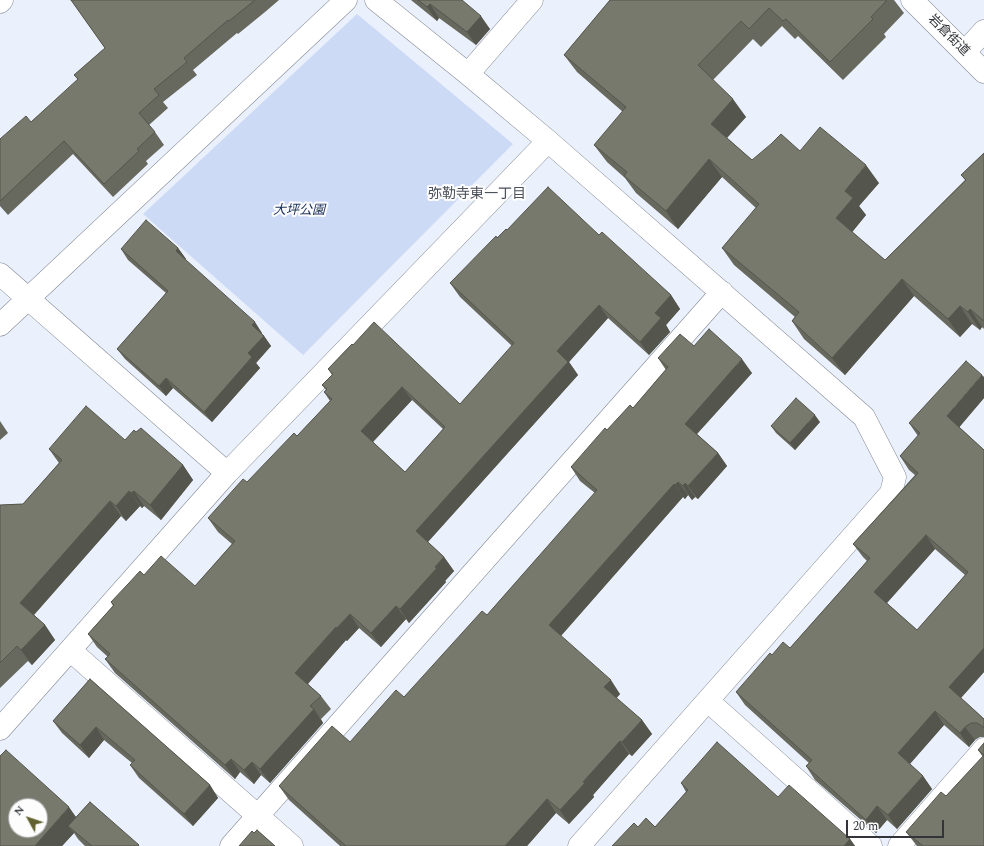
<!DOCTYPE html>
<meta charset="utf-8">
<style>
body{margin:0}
#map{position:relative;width:984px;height:846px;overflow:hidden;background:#eaf0fc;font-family:Spectral,serif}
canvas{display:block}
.north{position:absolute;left:8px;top:798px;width:40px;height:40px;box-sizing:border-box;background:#fdfdfd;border:1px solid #acadaf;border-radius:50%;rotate:310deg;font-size:11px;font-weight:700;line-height:16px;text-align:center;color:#323439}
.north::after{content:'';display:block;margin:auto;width:14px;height:18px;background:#61622f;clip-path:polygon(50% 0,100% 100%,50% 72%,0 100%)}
.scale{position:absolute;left:846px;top:820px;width:98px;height:18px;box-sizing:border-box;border:2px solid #323439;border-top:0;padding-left:5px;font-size:12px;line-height:14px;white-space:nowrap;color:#323439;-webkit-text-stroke:3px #fdfdfd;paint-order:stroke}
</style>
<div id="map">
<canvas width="984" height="846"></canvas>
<div class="north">N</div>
<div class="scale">20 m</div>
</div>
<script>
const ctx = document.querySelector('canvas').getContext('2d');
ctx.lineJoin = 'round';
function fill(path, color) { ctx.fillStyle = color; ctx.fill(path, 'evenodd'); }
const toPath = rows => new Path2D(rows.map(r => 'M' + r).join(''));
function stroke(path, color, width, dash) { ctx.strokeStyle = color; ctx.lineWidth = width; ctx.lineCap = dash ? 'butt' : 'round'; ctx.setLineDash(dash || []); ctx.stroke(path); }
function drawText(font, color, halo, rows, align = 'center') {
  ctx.font = font + ' Spectral,"Noto Sans JP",serif'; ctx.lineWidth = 4; ctx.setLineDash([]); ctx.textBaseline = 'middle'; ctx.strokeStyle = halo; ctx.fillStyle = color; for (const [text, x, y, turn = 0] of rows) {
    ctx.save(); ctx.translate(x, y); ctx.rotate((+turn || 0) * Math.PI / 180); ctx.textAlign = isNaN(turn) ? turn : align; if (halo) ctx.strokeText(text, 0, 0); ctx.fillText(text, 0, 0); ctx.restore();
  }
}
const green = toPath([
 [357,14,513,144,303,355,143,214]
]);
const minor = toPath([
 [376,0,468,74,548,141,864,417,895,477,891,493,579,846],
 [912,0,984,72],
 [0,2,2,0],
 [965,52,984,31],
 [468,74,532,0],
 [0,274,227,473],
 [0,325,346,0],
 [70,650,292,846],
 [708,701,871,846],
 [0,729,227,473,548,141],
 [231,846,722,292],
 [899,846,984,749]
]);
const wall = toPath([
 [71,0,279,0,265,12,238,34,237,33,193,70,197,75,163,102,168,108,149,125,155,132,164,145,146,161,148,164,113,197,73,154,8,215,0,206,0,139,31,122,78,80,74,75,105,48],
 [411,0,462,0,490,29,476,45,439,18,437,21],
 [610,0,894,0,904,13,884,34,886,37,843,80,798,36,795,39,782,26,761,47,753,39,713,80,746,117,727,138,752,160,800,151,879,183,859,206,866,215,852,232,885,260,965,180,961,175,984,153,984,329,982,327,980,330,972,324,960,337,914,296,845,375,804,339,792,321,795,317,734,265,722,248,756,208,722,177,678,229,636,193,625,178,607,162,594,145,623,112,577,72,564,55],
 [507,230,599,235,671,295,680,309,666,325,670,332,649,355,608,318,569,362,578,375,428,542,444,557,454,571,445,581,446,582,409,623,406,619,381,647,359,628,347,641,346,640,308,684,321,696,331,709,321,719,323,723,270,783,261,775,254,784,240,772,235,779,115,673,105,659,108,657,97,647,88,634,113,606,111,602,144,575,195,586,232,544,218,532,208,518,297,436,330,401,324,392,326,390,322,385,332,375,328,369,352,344,460,404,512,346,460,297,450,283,497,238],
 [412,400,443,429,405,472,373,442],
 [178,248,186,259,185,260,262,333,261,334,264,336,271,346,256,363,260,368,212,422,173,388,166,396,125,359,117,349,166,293,128,260,121,249],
 [694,346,752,373,697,434,718,453,727,466,698,499,695,497,692,500,688,495,685,499,683,497,561,636,620,694,616,698,642,720,652,734,632,756,629,754,593,795,594,797,569,824,556,813,527,846,340,846,289,800,279,786,350,742,404,697,487,615,595,493,580,481,571,467,607,430,633,408,666,370,658,358],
 [984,398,959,427,984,450,984,672,961,698,984,719,984,737,980,737,975,740,969,747,944,725,910,764,923,776,932,789,897,829,887,820,876,833,815,780,806,766,809,763,745,705,736,692,772,655,790,648,867,561,863,557,853,544,915,475,909,470,900,456,918,436,909,423],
 [935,549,965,575,917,630,887,603],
 [0,421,8,433,0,440],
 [820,422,795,450,776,433,771,426],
 [125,440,183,465,193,480,161,520,144,506,142,508,140,506,126,521,121,516,34,615,45,625,55,640,32,665,28,661,0,688,0,505,23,504,59,463,49,449],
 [90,679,210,785,218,798,193,826,139,778,130,765,132,763,104,740,89,758,62,733,53,721],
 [984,743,984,846,917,846,906,832,946,796,983,757,978,750],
 [681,783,778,797,850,839,855,846,612,846,638,827,655,827,686,792],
 [90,802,139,846,85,846,78,839,74,833,62,846,0,846,76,817]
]);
const shadedWall = toPath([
 [430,4,439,18,437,21,427,7],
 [481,16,490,29,476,45,467,32],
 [733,99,746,117,723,142,711,124],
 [709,159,722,177,678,229,666,211],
 [866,165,879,183,859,206,866,215,849,236,836,218,845,191],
 [178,248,186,259,183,262,176,251],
 [902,279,914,296,845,375,832,358],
 [671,295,680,309,666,325,670,332,649,355,640,342,655,313],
 [599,305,608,318,569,362,578,375,425,545,416,531,557,351],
 [960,306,972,324,960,337,948,319],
 [970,309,982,327,980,330,968,312],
 [255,322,262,333,259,336,252,325],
 [264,336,271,346,256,363,260,368,212,422,204,412,248,353],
 [742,359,752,373,694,437,685,424],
 [982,375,984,377,984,398,957,430,947,416],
 [166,378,173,388,166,396,159,386],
 [402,387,412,400,370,445,361,431],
 [815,415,820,422,795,450,790,443],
 [718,453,727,466,698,499,688,486],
 [183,465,193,480,161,520,150,505],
 [678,482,688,495,685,499,675,485],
 [685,483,695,497,692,500,683,486],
 [674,484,683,497,558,639,549,625],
 [129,491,140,506,126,521,116,506],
 [134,491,144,506,142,508,131,493],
 [110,501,121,516,31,618,20,603],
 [926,535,935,549,884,606,874,592],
 [444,557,454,571,445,581,446,582,409,623,400,609],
 [396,606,406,619,381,647,371,633],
 [350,614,359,628,347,641,337,628],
 [45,625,55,640,32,665,21,650],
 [336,627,346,640,305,687,295,673],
 [984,648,984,672,959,700,949,687],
 [611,680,620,694,614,701,604,687],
 [314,709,323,723,270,783,260,769],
 [935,711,944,725,907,767,898,753],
 [642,720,652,734,632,756,622,742],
 [96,727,104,740,89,758,80,745],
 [965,727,975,740,969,747,960,733],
 [620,741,629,754,593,795,594,797,569,824,560,810,583,782],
 [231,759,240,772,235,779,225,765],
 [252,762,261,775,254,784,244,770],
 [923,776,932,789,897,829,888,815],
 [210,785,218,798,193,826,184,814],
 [547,799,556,813,527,846,505,846],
 [877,806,887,820,876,833,866,820],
 [69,807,81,824,68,826,74,833,62,846,35,846],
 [850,839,855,846,844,846]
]);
const building = toPath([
 [71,0,255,0,229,21,228,20,184,58,187,62,154,89,159,95,139,113,155,132,137,149,139,151,104,184,64,141,0,201,0,139,26,116,31,122,78,79,74,75,105,48,71,0],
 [418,0,462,0,481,16,467,32,430,4,427,7,418,0],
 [610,0,887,0,871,17,873,19,830,62,786,19,783,21,769,8,749,29,741,21,698,65,733,99,711,124,752,160,771,144,781,134,800,151,820,127,866,165,845,191,853,198,836,218,885,260,966,180,961,175,984,153,984,321,970,309,968,312,960,306,948,319,902,279,832,358,792,321,799,312,722,248,759,204,709,159,666,211,624,176,627,172,594,145,626,107,564,55,610,0],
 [548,187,599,235,602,232,671,295,655,313,661,318,640,342,599,305,557,351,568,362,416,531,444,557,435,567,437,568,400,609,396,606,371,633,350,614,337,628,336,627,295,673,321,696,310,706,314,709,260,769,252,762,244,770,231,759,225,765,105,659,110,654,88,634,114,605,111,602,128,584,140,571,144,575,161,556,195,586,235,541,208,518,243,479,247,482,294,433,297,436,332,399,324,392,327,389,322,385,333,374,328,369,352,344,353,345,374,322,460,404,514,343,450,283,496,236,497,238,506,229,507,230,548,187],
 [402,387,445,427,405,472,361,431,402,387],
 [146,220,178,248,176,251,255,322,252,325,264,336,248,353,252,357,204,412,166,378,159,386,117,349,168,291,121,249,146,220],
 [709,329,742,359,685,424,718,453,688,486,685,483,683,486,678,482,675,485,674,484,549,625,611,680,604,687,642,720,622,742,620,741,583,782,585,783,560,810,547,799,505,846,346,846,279,786,332,726,350,742,396,690,404,697,482,611,487,615,597,490,571,467,605,428,607,430,630,405,633,408,668,367,658,358,680,334,694,346,709,329],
 [966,361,982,375,947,416,984,450,984,648,949,687,984,719,984,728,982,726,977,723,971,723,965,727,960,733,935,711,898,753,923,776,888,815,877,806,866,820,806,766,812,760,736,692,770,653,772,655,783,642,790,648,870,558,853,544,918,473,900,456,920,433,909,423,966,361],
 [926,535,968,572,917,630,874,592,926,535],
 [796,398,815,415,790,443,771,426,796,398],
 [86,406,125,440,134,430,136,432,141,428,183,465,150,505,134,491,131,493,129,491,116,506,110,501,20,603,45,625,21,650,17,646,0,663,0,505,23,504,62,460,49,449,86,406],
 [90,679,210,785,184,814,130,765,135,760,96,727,80,745,53,721,90,679],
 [717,742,778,797,789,785,850,839,844,846,612,846,632,825,634,823,638,827,646,818,655,827,688,790,681,783,717,742],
 [984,743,984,755,978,750,984,743],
 [6,750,69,807,35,846,0,846,0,756,6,750],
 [16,806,40,806,40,830,16,830,16,806],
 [984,755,984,846,923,846,906,832,941,792,946,796,984,755],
 [90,802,139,845,138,846,92,846,68,826,90,802],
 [257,830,275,846,239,846,252,831,254,833,257,830]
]);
const streetNames = [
 ["岩倉街道",948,36,45]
];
const parkNames = [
 ["大坪公園",299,211]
];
const neighbourhoodNames = [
 ["弥勒寺東一丁目",477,195]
];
fill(green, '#ccdaf5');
stroke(minor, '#838993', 23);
stroke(minor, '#fff', 22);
fill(wall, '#67685e');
fill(shadedWall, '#54554c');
fill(building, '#78796d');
stroke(building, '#54554c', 1);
drawText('13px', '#323439', '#fdfdfd', streetNames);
drawText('italic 13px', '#182d58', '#fdfdfd', parkNames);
drawText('14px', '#4b505a', '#fdfdfd', neighbourhoodNames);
</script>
